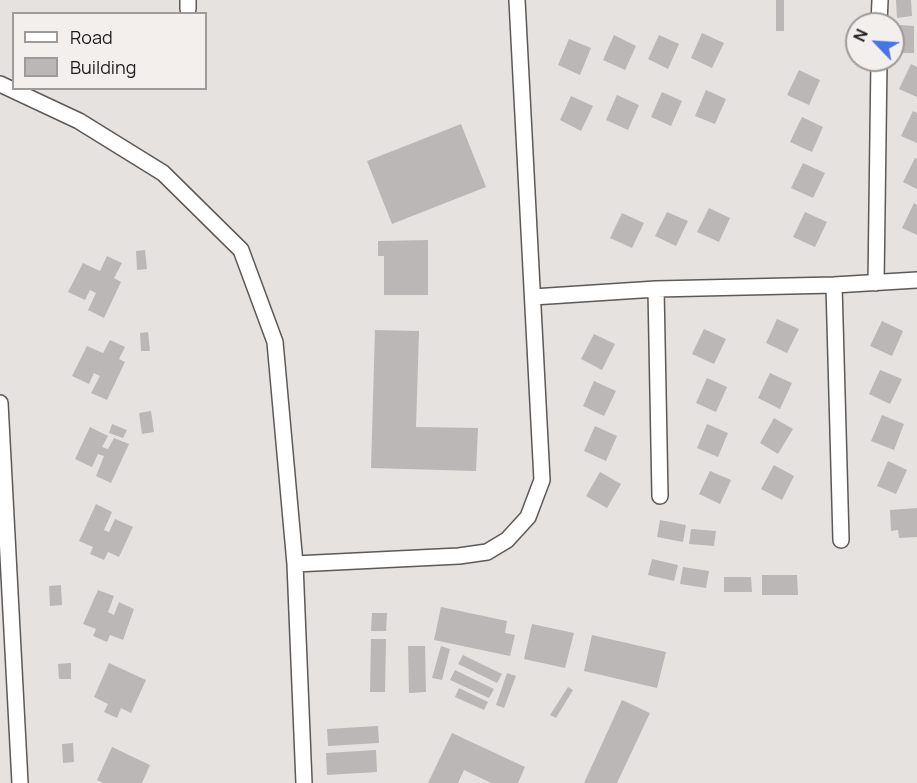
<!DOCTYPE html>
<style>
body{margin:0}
#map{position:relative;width:917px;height:783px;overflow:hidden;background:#e6e2e0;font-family:Manrope,sans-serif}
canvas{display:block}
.legend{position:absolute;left:12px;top:12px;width:195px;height:78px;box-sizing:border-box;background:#f3efed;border:2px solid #9d9a99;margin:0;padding:8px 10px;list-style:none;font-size:18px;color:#1c1b1a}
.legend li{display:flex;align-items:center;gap:12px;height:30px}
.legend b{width:30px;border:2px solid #9d9a99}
.north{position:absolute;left:845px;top:12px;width:60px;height:60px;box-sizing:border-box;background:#f3efed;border:2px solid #9d9a99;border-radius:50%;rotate:295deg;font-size:16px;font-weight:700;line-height:24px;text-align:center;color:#1c1b1a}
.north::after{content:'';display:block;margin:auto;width:21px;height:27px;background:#4774e6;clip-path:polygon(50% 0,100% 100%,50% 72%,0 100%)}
</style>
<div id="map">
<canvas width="917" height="783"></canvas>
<ul class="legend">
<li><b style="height:8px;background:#fff"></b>Road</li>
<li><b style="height:16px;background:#bcb7b7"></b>Building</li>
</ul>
<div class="north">N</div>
</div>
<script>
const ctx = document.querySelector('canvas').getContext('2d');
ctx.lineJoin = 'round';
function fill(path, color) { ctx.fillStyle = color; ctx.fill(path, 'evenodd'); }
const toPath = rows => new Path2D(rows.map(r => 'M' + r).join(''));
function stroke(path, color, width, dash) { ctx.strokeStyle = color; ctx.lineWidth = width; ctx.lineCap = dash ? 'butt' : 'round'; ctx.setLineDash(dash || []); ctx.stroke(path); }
const building = toPath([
 [776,0,784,0,784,31,776,31],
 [896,0,911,0,912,16,897,18],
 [899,25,914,26,914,53,899,53],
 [702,33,724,43,712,68,691,58],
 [614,35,636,46,625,70,603,60],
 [659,35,679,44,668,69,648,59],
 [569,39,591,48,580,75,558,65],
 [911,64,917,67,917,97,899,89],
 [799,70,820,80,809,105,787,95],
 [706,90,726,99,715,124,695,116],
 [662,92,682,101,671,126,651,117],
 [617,95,639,105,628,130,606,120],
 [571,96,593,106,581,131,560,120],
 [913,111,917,113,917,143,901,136],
 [802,117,823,127,812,152,790,142],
 [461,124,486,187,392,224,367,161],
 [915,158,917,159,917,189,903,182],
 [803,163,825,173,813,198,791,188],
 [914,203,917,205,917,235,902,228],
 [709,208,730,218,719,242,697,232],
 [667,212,688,221,676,246,655,236],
 [805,212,827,222,815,247,793,237],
 [622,213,644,223,632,248,610,238],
 [428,240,428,295,384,295,384,256,378,256,378,241],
 [145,250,147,269,137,270,136,251],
 [107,256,122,263,114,278,121,282,104,318,88,310,96,293,90,290,85,300,68,292,83,263,100,271],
 [777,319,799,329,787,353,766,343],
 [882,321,903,331,892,356,870,346],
 [704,329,726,339,714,364,692,354],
 [375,330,419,331,416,427,478,428,476,471,371,468],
 [148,332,150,351,141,351,140,333],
 [594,334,615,344,602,370,581,359],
 [110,340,125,347,119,359,125,362,107,400,91,393,100,376,94,373,89,384,72,376,87,346,103,353],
 [880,370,902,379,890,404,869,394],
 [770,373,792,383,780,409,758,398],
 [707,378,727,387,716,412,696,403],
 [594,381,616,391,604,416,583,406],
 [151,411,154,432,142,434,139,413],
 [882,415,904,424,894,450,871,441],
 [774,418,793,429,778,454,760,443],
 [112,424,127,430,123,438,109,433],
 [707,424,728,433,718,457,697,448],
 [595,426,617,436,606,461,584,451],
 [90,427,108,436,102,447,108,449,114,438,129,444,111,483,96,476,104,456,98,454,92,467,75,459],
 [888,461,907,470,896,494,877,486],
 [774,465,794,476,782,500,761,489],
 [710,471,731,480,720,504,699,494],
 [600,472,621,484,607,508,586,496],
 [96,504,112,512,104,530,109,532,115,519,133,527,119,557,108,552,104,560,90,554,93,547,79,541],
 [917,508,917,537,899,538,898,530,891,531,890,510],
 [660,520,686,525,683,542,657,537],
 [691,529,716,531,714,546,689,544],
 [652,559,678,565,674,581,648,575],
 [683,567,709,571,706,588,680,584],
 [762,575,797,575,798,595,762,595],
 [724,577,751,577,752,592,724,592],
 [61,585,62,605,50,606,49,586],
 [98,590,114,596,108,612,114,615,119,602,134,609,123,640,110,635,107,642,93,636,96,629,83,624],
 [441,607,507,621,505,633,515,635,510,656,434,640],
 [372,613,387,613,386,631,371,631],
 [532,624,574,633,565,668,524,659],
 [592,635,666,652,657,688,584,671],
 [371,639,386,639,385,692,370,692],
 [408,646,425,646,426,692,409,693],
 [441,646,450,649,442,680,432,678],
 [463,655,502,674,497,683,458,664],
 [71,663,71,679,59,679,58,664],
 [109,663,146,680,131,713,121,708,117,718,104,712,108,704,94,697],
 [455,670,494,689,489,698,450,680],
 [507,673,516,676,504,708,496,705],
 [568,687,573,690,556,718,550,715],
 [459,688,488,702,484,710,455,697],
 [622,700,650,713,617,783,584,783],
 [378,726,379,743,328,746,327,729],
 [452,733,525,767,518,783,491,783,464,770,458,783,428,783],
 [73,743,74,762,63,763,62,744],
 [112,747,150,765,142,783,103,783,97,780],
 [376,750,377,772,327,775,326,753]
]);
const minor = toPath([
 [188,0,188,9],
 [879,24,880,0],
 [0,84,79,121,163,173,241,250,275,342,295,564,304,783],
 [876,283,879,60],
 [834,285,841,540],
 [656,289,660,496],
 [533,297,656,289,834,285,917,280],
 [0,403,20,783],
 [295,564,459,556,487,552,507,540,528,517,542,480,517,0]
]);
fill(building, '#bcb7b7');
stroke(minor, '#5c5957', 18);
stroke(minor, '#fff', 15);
</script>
